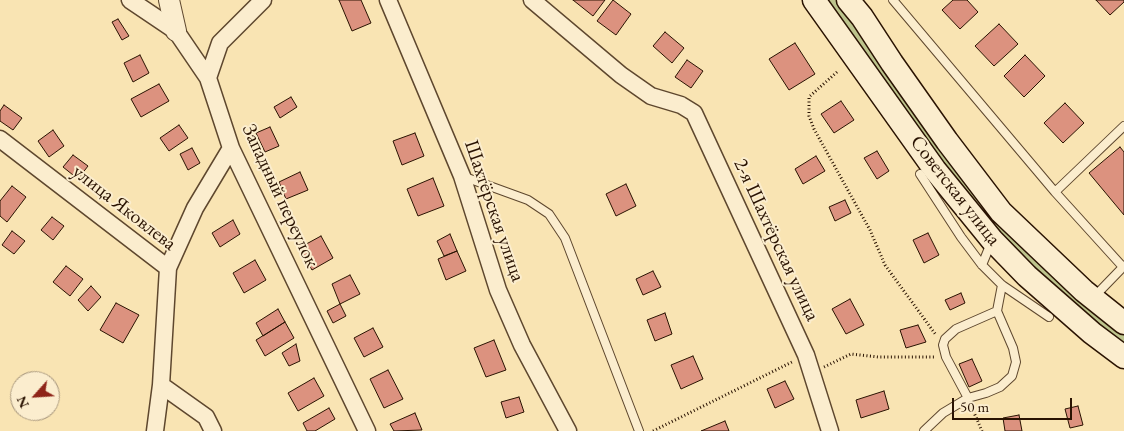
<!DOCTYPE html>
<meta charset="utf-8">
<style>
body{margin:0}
#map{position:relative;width:1124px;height:431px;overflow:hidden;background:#f9e4b3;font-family:"EB Garamond",serif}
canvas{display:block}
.north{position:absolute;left:10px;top:371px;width:50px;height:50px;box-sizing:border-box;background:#fbedce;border:1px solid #a7967c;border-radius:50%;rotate:244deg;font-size:14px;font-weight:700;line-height:20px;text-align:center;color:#2a1302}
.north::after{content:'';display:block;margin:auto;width:18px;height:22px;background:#8f2418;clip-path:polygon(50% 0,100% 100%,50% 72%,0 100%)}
.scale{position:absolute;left:952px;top:398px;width:120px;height:22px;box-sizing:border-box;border:2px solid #2a1302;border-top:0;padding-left:6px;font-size:15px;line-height:18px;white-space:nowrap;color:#2a1302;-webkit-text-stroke:4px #fbedce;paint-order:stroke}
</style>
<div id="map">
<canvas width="1124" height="431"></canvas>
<div class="north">N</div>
<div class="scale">50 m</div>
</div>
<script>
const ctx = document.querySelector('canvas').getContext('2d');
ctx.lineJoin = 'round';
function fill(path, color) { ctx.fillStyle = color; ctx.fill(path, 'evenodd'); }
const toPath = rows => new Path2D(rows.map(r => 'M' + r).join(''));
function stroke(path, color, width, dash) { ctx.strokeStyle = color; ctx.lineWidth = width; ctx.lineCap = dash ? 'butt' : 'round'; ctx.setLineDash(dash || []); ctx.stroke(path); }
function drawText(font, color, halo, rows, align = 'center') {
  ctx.font = font + ' "EB Garamond",serif'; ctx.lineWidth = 4; ctx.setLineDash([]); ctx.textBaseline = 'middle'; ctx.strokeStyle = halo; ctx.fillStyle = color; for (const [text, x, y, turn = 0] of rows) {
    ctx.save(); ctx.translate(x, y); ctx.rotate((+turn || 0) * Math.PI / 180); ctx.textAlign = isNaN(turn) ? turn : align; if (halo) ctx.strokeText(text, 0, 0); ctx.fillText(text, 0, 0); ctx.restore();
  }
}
const green = toPath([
 [829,0,835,0,1107,321,1124,334,1124,344,1061,295,978,211,876,71]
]);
const building = toPath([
 [339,0,361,0,371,23,352,31,339,0],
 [573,0,605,0,593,16,573,0],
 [613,0,631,14,616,35,597,21,613,0],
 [953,0,967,0,978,12,960,29,942,10,953,0],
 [1096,0,1124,0,1124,2,1110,15,1096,0],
 [118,19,129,36,122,40,112,22,118,19],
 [999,24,1018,44,994,66,975,46,999,24],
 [665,32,684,48,672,63,653,46,665,32],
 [795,43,815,74,789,90,769,59,795,43],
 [140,55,149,73,133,82,124,63,140,55],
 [1025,55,1045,76,1024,97,1004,76,1025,55],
 [687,60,703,71,691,88,675,77,687,60],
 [159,84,169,101,141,117,131,99,159,84],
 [291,97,297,107,280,118,274,107,291,97],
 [841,101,854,120,834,133,821,114,841,101],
 [1065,103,1084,123,1063,143,1044,123,1065,103],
 [4,105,22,118,13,130,0,121,0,111,4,105],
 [179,125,188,138,169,151,160,138,179,125],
 [270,127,279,146,265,152,256,133,270,127],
 [53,130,64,146,49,157,38,141,53,130],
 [415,133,424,156,402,165,393,141,415,133],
 [1120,147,1124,152,1124,215,1089,173,1120,147],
 [192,148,200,163,188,170,180,154,192,148],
 [877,151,889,171,877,179,864,158,877,151],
 [73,155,88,166,78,179,63,167,73,155],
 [816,156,825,171,803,184,795,169,816,156],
 [300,172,308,190,286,199,279,182,300,172],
 [433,178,444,206,418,216,407,189,433,178],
 [626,184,636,206,616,216,606,194,626,184],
 [12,186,26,197,7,222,0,216,0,201,12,186],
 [845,200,851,213,835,221,829,207,845,200],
 [52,217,64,226,53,240,41,230,52,217],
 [233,220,240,234,220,247,212,233,233,220],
 [12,231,25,241,14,254,2,245,12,231],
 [928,233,939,255,924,263,913,240,928,233],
 [450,234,457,251,444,256,437,241,450,234],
 [321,236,333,258,312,270,299,248,321,236],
 [457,251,466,271,446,280,438,259,457,251],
 [255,260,266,280,244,293,233,273,255,260],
 [66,266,83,279,70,296,53,282,66,266],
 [653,271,661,287,643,295,636,279,653,271],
 [350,275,360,294,340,304,332,284,350,275],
 [91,286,101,297,88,311,78,300,91,286],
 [961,293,965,303,950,310,945,300,961,293],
 [850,299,864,325,846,334,832,309,850,299],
 [116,303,139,315,123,343,100,330,116,303],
 [340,304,346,316,333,323,327,311,340,304],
 [278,309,285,322,263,336,256,323,278,309],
 [665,313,672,334,655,341,647,320,665,313],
 [285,322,294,338,265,356,256,340,285,322],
 [918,325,926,342,906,348,900,330,918,325],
 [373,328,383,347,364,357,354,338,373,328],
 [494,340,506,370,486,377,474,348,494,340],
 [296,344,300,361,289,366,282,353,296,344],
 [693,356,703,379,681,389,671,365,693,356],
 [972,359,982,381,969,387,959,364,972,359],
 [388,370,403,399,384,408,370,379,388,370],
 [314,378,324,396,298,411,288,393,314,378],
 [785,381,794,399,775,408,767,389,785,381],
 [884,391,889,409,861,418,856,400,884,391],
 [519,397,524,412,506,418,501,402,519,397],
 [1078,406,1083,425,1070,428,1065,409,1078,406],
 [329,408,335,419,315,431,307,431,303,423,329,408],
 [415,413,422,430,394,431,390,424,415,413],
 [1019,415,1022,431,1005,431,1003,418,1019,415],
 [725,421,729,431,701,431,725,421]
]);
const path = toPath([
 [837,72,809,97,809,116,814,129,870,230,885,265,936,335],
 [824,367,851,354,878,357,935,357],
 [972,408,982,431],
 [653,431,794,361]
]);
const service = toPath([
 [893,0,1055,192,1124,126],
 [920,174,961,237,982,265,1002,285,1049,317],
 [462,176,528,200,549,214,565,238,639,431],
 [1055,192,1123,267],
 [982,265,991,243],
 [1094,297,1124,266],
 [968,398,946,357,943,345,945,339,956,329,997,311],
 [924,431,943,413,968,398,986,393,1000,387,1012,376,1016,362,1013,348,997,311,1002,285]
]);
const minor = toPath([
 [130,0,176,31,208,78,231,148,367,431],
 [388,0,462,176,498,290,522,345,568,431],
 [532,0,621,75,651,96,681,105,694,113,806,355,830,431],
 [208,78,220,43,263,0],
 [0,139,168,268,161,385,206,417,213,431],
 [168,268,195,208,231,148],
 [155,431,161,385]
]);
const tertiary = toPath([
 [169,0,176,31]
]);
const secondary = toPath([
 [814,0,935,170,992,240,1027,276,1092,333,1124,357],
 [848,0,862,17,892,63,947,141,1001,212,1084,291,1124,323]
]);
const streetNames = [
 ["Советская улица",955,191,52],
 ["Западный переулок",280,196,65],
 ["улица Яковлева",124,208,38],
 ["Шахтёрская улица",494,211,71],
 ["2-я Шахтёрская улица",776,240,65]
];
fill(green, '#bdc48d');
fill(building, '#dc927f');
stroke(building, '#2a1302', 1);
stroke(service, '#5e472e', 10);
stroke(minor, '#5e472e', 19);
stroke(tertiary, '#5e472e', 22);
stroke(secondary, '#2a1302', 25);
stroke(path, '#2a1302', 3, [1, 2.5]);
stroke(service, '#fbedce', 8);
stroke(minor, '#fbedce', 16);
stroke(tertiary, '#fbedce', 20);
stroke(secondary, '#fbedce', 22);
drawText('20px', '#2a1302', '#fbedce', streetNames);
</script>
